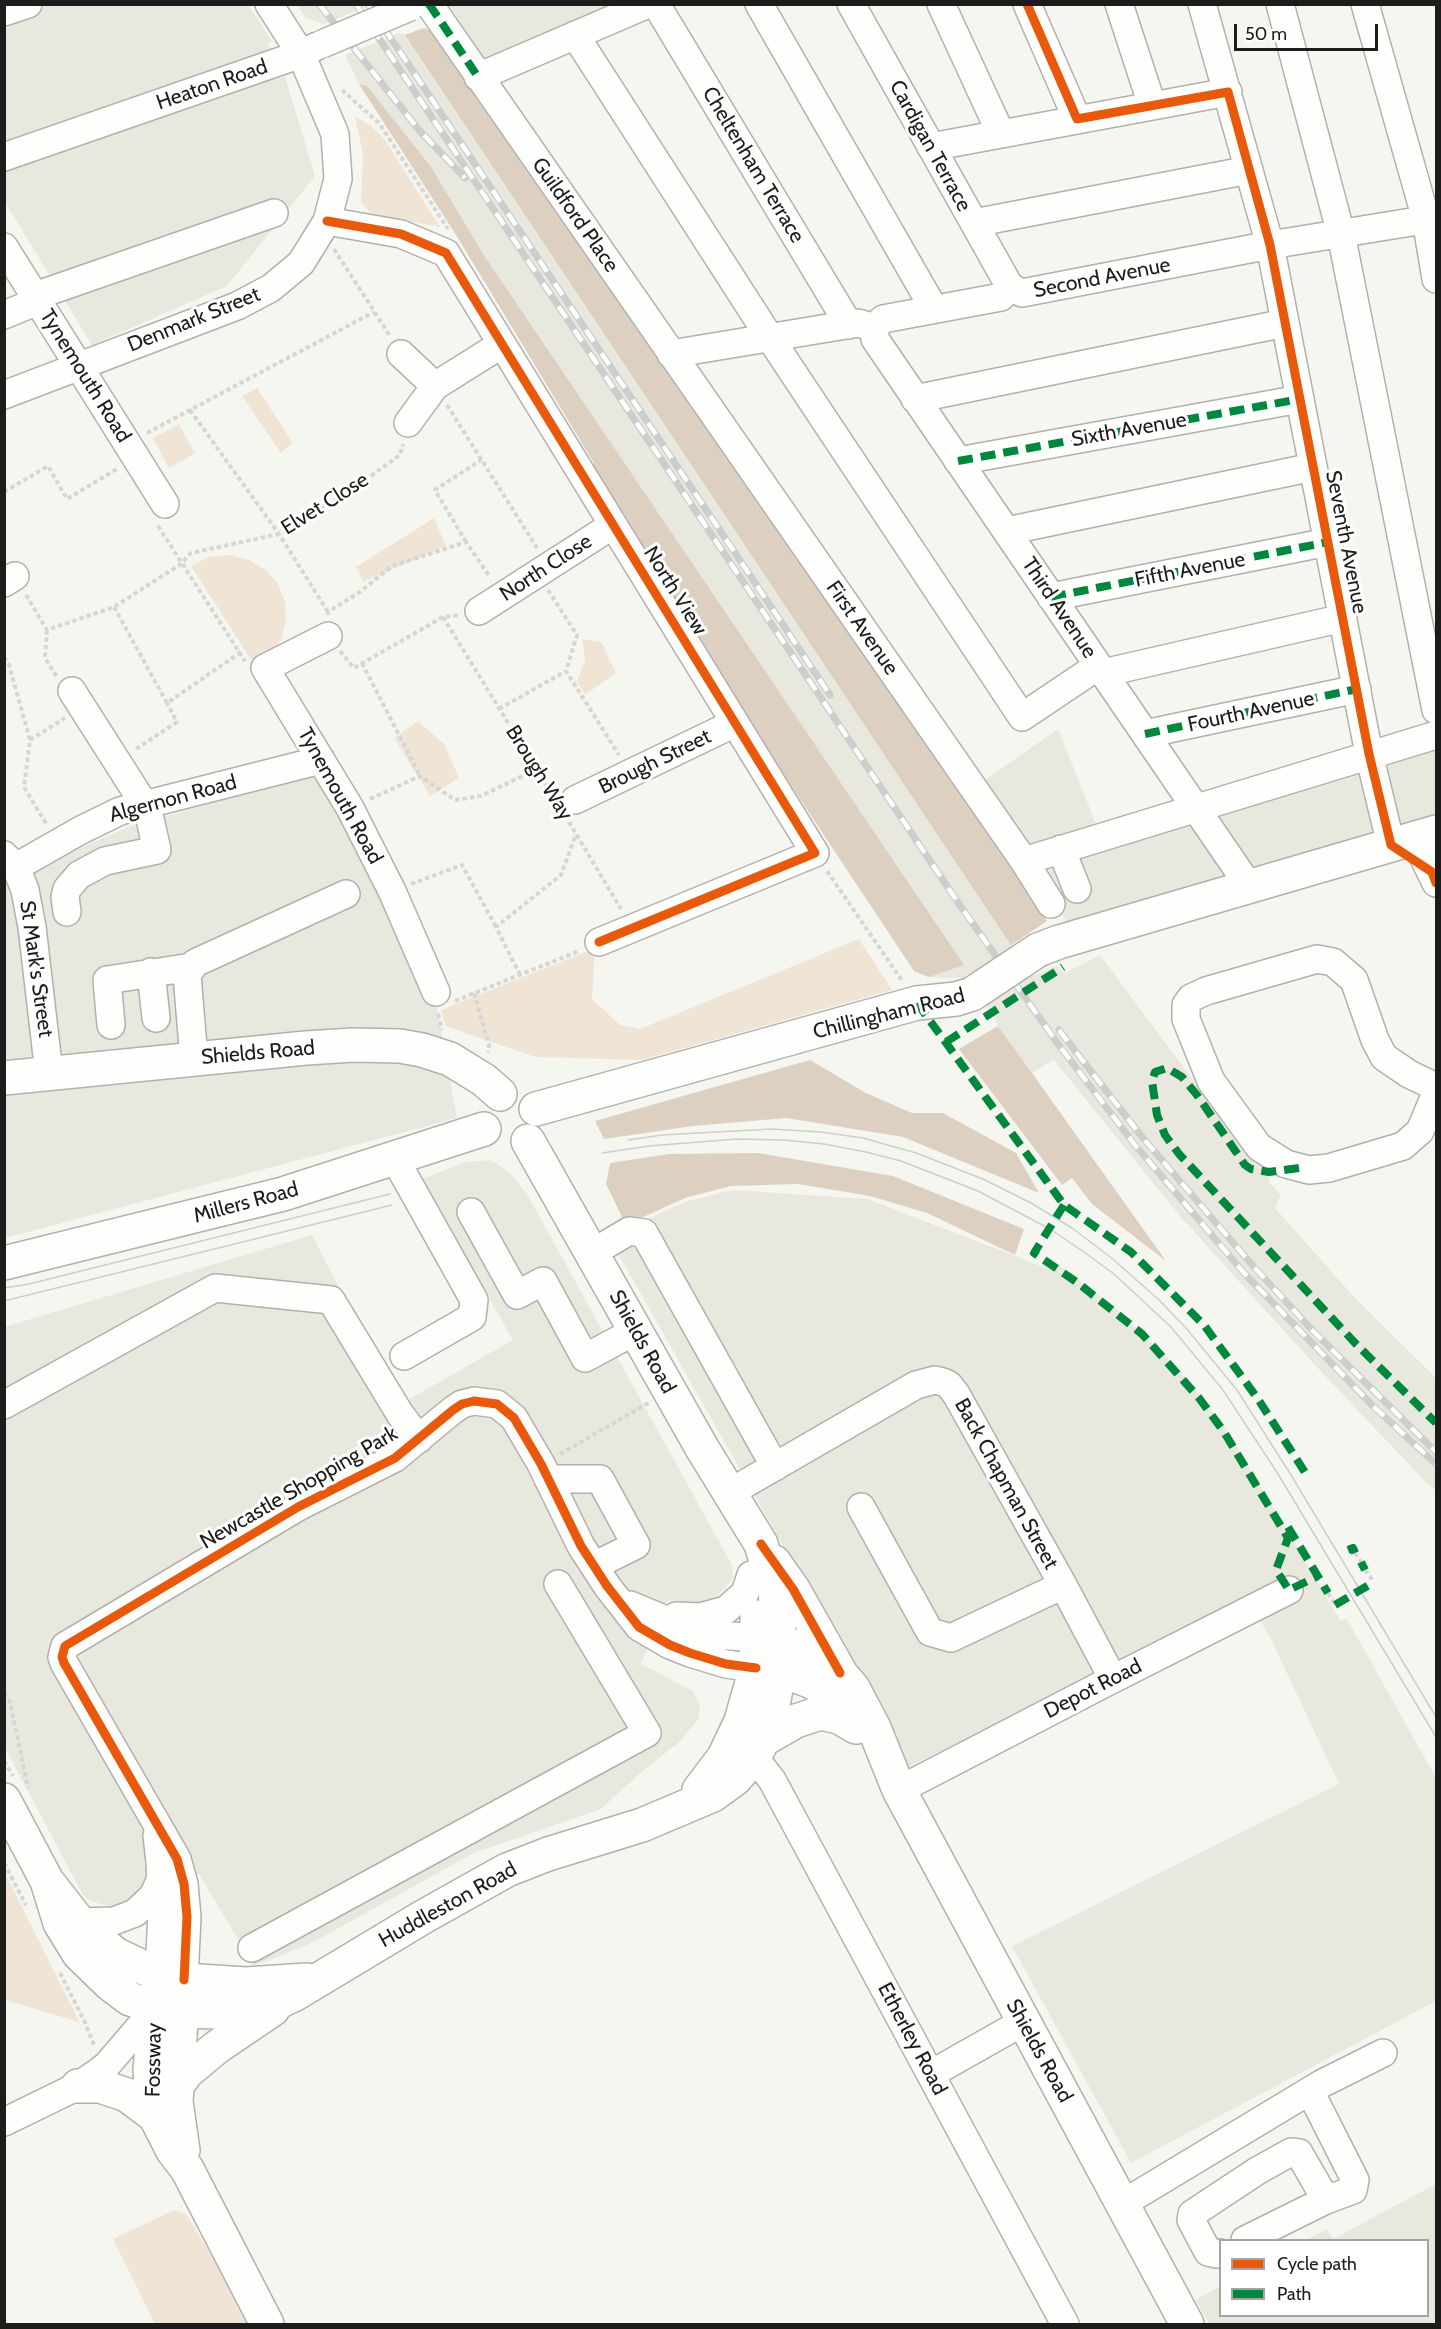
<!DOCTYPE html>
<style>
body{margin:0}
#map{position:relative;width:1441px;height:2329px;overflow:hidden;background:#f6f6f1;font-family:Cabin,sans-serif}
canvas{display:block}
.frame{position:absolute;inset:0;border:6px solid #1c1c1a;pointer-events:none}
.legend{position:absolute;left:1219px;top:2239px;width:210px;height:78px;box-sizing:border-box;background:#fff;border:2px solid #a4a4a3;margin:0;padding:8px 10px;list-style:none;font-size:18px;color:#1c1c1a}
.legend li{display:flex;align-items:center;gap:12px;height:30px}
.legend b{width:30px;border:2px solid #a4a4a3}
.scale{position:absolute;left:1234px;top:24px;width:144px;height:27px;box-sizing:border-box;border:3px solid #1c1c1a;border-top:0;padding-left:8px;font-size:18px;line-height:21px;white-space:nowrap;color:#1c1c1a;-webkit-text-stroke:4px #fff;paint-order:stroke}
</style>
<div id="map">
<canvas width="1441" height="2329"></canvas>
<div class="frame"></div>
<ul class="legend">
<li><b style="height:8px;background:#e8590c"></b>Cycle path</li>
<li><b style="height:8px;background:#00873e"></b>Path</li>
</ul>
<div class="scale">50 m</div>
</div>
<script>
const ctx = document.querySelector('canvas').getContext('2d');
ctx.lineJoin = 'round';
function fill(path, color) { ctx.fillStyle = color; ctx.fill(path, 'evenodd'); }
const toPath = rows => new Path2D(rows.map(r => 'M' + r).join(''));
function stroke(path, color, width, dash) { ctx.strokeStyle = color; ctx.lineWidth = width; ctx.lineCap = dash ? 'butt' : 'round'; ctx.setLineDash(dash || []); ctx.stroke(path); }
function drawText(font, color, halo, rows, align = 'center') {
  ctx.font = font + ' Cabin,sans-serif'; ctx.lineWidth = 6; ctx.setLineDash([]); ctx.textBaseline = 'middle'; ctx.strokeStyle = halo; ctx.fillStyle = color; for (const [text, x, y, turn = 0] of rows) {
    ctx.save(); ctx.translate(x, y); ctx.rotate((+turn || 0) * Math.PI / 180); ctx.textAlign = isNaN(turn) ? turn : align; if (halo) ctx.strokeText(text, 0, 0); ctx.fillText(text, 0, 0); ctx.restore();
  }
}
const built = toPath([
 [49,5,248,5,272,41,268,43,280,78,285,77,315,176,227,286,92,345,5,202,4,20],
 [297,5,370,5,324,24,306,18],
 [449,5,630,5,487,62],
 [400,33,405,35,839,686,1047,921,1011,945,1034,976,1056,966,1065,973,1100,955,1248,1154,1269,1164,1269,1182,1281,1195,1275,1208,1355,1298,1436,1378,1436,1491,1424,1480,1314,1364,1179,1215,1054,1060,1032,1073,998,1026,969,974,962,978,949,978,929,977,914,971,600,497,590,470,594,463,458,238,359,84,345,55],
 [1058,729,1103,842,1436,746,1436,815,1068,924,979,784],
 [316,773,437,1008,457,1118,5,1238,5,861,54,860,128,827],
 [491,1160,508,1171,527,1194,732,1565,733,1577,725,1589,715,1598,702,1603,688,1603,668,1600,641,1664,693,1691,700,1706,698,1720,678,1743,639,1774,601,1809,474,1853,312,1943,254,1966,199,1874,137,1893,121,1904,112,1907,90,1901,83,1895,5,1748,4,1327,312,1235,399,1405,513,1340,422,1179,466,1162],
 [732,1190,867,1199,1041,1266,1047,1256,1113,1306,1174,1364,1227,1430,1340,1620,1347,1619,1436,1778,1436,2001,1131,2163,1012,1946,1339,1784,1270,1637,1248,1600,1123,1664,908,1767,606,1232,643,1221,685,1202],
 [1436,2184,1436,2324,1209,2324,1196,2300,1220,2286,1220,2316,1428,2316,1428,2240,1306,2240,1327,2229,1333,2239]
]);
const green = toPath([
 [355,117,370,125,385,140,440,227,371,214,361,202,363,154],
 [257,388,293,443,281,453,242,396],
 [179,424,195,454,169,468,153,438],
 [434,518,446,546,363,582,356,567],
 [229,555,249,560,266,570,278,584,285,602,286,621,281,640,271,656,256,668,191,566,209,557],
 [582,639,601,642,616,673,585,695,577,681,585,660],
 [418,721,444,744,459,778,430,796,394,738],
 [859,939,892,990,641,1060,535,1057,445,1026,441,1010,595,948,592,999,620,1025,640,1029],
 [5,1873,79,2021,79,2022,5,2000],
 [174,2210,187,2215,216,2264,246,2324,155,2324,113,2239]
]);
const forest = toPath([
 [423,28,433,31,460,57,1047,921,1011,945,405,35],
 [359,84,367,86,431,167,483,254,964,965,929,977,914,971,600,497,590,470,594,463,458,238],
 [998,1026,1032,1073,1166,1261,1092,1204,1072,1178,1062,1185,959,1049],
 [810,1060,866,1093,912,1113,943,1113,1016,1153,1039,1193,903,1137,786,1118,693,1126,604,1139,595,1121],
 [758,1153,893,1176,1024,1229,1015,1255,927,1213,870,1196,798,1184,731,1186,685,1198,641,1218,622,1217,606,1184,610,1163,669,1154]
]);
const path = toPath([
 [342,90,379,123,448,229],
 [334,249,390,336],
 [447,405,537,548],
 [190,410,279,534,328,612],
 [147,433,374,312],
 [4,492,48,466,67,499,117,469],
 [158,526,245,661],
 [466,542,435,490,481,460],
 [548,590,577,635,566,671,619,755],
 [26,595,47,630,114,607,181,564,191,553,279,534,347,493,400,455,403,444],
 [114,607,167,703,241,652],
 [328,615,328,612,360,592,392,566,466,542,490,577],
 [443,617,553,796],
 [47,630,45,658,57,677],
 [340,651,354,668,443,617,459,615],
 [4,657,9,665,30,740,24,787,47,825],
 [362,663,420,776],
 [499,709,566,671],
 [30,740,65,718],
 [136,749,177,722,167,703],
 [370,799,420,776,455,800,481,796,537,769],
 [569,822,621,909],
 [827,871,903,982],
 [411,884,462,865,496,927],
 [520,975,496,927,561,875,576,834],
 [474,993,489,1045,488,1052],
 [455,1001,579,951],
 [438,1014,442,1030],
 [560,1454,650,1402],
 [1355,1553,1361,1562],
 [1365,1570,1374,1582],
 [1328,1593,1335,1605],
 [4,1693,10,1702,28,1788],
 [4,1761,13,1776],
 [4,1863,26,1905],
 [60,1973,84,2020,94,2045]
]);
const minor = toPath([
 [429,4,1024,861,1051,904],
 [656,4,849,325],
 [759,4,934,309],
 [851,4,1010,287],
 [941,4,1001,134],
 [1027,4,1077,119],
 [1119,4,1152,105],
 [1202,4,1270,245,1369,754,1391,845],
 [1280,4,1341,234,1436,710],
 [1365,4,1426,219,1436,279],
 [4,12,28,4],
 [575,35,770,338,1022,717,1098,666],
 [478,77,648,4],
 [931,147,1228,92],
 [4,157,301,54,317,46],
 [327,221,401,234,446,253,815,853,599,942],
 [974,223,1249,170],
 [4,247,165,504],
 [1010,287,1022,293,1270,245,1436,218],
 [35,296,274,213],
 [4,315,38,301],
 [874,328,875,339,1249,886],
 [874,328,883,319,1001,297,1010,287],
 [401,354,435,386],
 [671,354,858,323,865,325],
 [4,395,237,306,271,288,301,263,327,221,338,179,335,134,301,54,269,4],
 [915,399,1285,323],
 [408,423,435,386,502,344],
 [958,461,1300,399],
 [1007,531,1313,467],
 [4,583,15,576],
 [1051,597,1328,542],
 [479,611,613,525],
 [328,636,265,668,350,808,392,891,436,992],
 [1103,673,1343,618],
 [1145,734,1357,689],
 [575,800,735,723],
 [1414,838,1436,883],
 [1061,849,1077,889],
 [4,855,16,867,25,890,32,927,49,1073],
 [1024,861,1436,735],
 [16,867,81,830,120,811,321,760],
 [67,912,65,897,67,889,79,875,105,861,157,850,150,819,144,804,72,691],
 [151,972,156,1018],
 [111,1025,107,980,185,968,190,969],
 [194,1059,187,975,195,963,346,894],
 [1436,1087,1409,1074,1384,1057,1375,1040,1354,980,1333,962,1317,959,1206,991,1191,998,1186,1005,1186,1019,1211,1081,1259,1147,1286,1164,1309,1170,1329,1168,1403,1146,1420,1131,1436,1093],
 [395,1159,474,1300,472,1317,404,1356],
 [471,1212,517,1295,543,1281,585,1358,635,1331],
 [592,1253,629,1231,644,1233,775,1467],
 [4,1405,215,1288,331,1300,400,1414,419,1439],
 [548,1479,600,1479,636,1545,594,1566],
 [729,1493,916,1385,935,1380,943,1382,949,1385,956,1394,1063,1585,1113,1679],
 [861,1507,930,1632,951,1638,1063,1585],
 [630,1605,688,1629,718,1635,757,1638],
 [676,1616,700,1617,726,1610,745,1593,751,1575],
 [754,1757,772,1780,1065,2324],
 [899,1790,1113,1679,1289,1590],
 [157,1835,160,1862,162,1911,159,1975],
 [79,1922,114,1921,135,1913,153,1896,161,1879],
 [252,1948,647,1733,558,1584],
 [184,1980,187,1917,184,1884,177,1859,64,1663,62,1657,65,1646,298,1507,395,1458,453,1410,462,1404,474,1401,497,1404,514,1418,541,1464,581,1546,607,1586,639,1627,670,1645,690,1653,726,1664,756,1668],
 [931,2074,1023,2022],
 [4,2122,78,2086,97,2073,107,2065,156,2008],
 [1122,2204,1321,2084,1383,2053],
 [1245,2240,1326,2200,1353,2190,1355,2180,1310,2091],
 [1220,2253,1217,2254,1208,2252,1191,2220,1192,2214,1257,2171,1291,2152,1299,2153,1326,2200]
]);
const major = toPath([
 [1038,950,1059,942,1436,832],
 [4,1078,306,1048,353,1045,400,1046,422,1050,450,1059,484,1080,500,1094],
 [536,1109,917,1003,956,999,972,994],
 [4,1263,283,1194,484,1129],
 [774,1562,793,1589,840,1672],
 [759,1639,780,1642,801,1649,840,1673,853,1688,874,1728,899,1790,1187,2324],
 [759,1669,796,1676,812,1682,831,1695,844,1710],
 [763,1740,796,1721,820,1713,839,1717,856,1727],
 [699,1790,724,1757,741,1721,756,1668,757,1617],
 [4,1800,47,1881,79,1922,115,1954,159,1975,184,1980,246,1984,307,1980],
 [47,1881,60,1923,79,1954,110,1984,130,1999,156,2008,181,2011,218,2012,255,2009,270,2006,295,1994,423,1917,507,1870,548,1854,642,1825,713,1795,735,1779,754,1757,763,1740,772,1711,779,1672,780,1642,775,1591,761,1544,702,1448,528,1141],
 [158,1987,150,2069,151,2096,155,2116,173,2151,187,2169,267,2324],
 [183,1989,176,2102,183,2150],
 [78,2086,100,2086,127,2095,155,2116],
 [177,2086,187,2072,217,2047,273,2009]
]);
const tram = toPath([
 [628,1140,662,1135,771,1129,821,1132,863,1138,916,1153,983,1179,1031,1203,1072,1228,1114,1260,1159,1300,1186,1328,1237,1390,1291,1475,1436,1717],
 [602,1153,649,1146,737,1139,784,1140,824,1144,866,1152,901,1161,978,1191,1050,1229,1084,1252,1114,1274,1171,1327,1223,1390,1278,1474,1436,1737],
 [4,1288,29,1284,390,1194],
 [4,1301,392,1205]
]);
const rail = toPath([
 [319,4,419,130,465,178],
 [356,4,959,904,1058,1044,1135,1145,1245,1274,1373,1406,1436,1464],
 [368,4,830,695],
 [1059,1030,1142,1137,1254,1267,1313,1331,1436,1452]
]);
const minorBridge = toPath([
 [322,44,410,7]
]);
const majorBridge = toPath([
 [972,994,1038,950]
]);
const quiet = toPath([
 [429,4,478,77],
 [958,461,1300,399],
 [1051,597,1328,542],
 [1145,734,1357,689],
 [917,1003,1064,1205,1131,1252,1204,1325,1258,1399,1308,1477],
 [946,1042,1063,967],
 [1299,1168,1269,1172,1251,1169,1245,1165,1197,1095,1182,1077,1167,1068,1155,1072,1152,1081,1157,1115,1165,1135,1179,1154,1356,1344,1436,1423],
 [1064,1205,1034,1253,1078,1283,1142,1334,1199,1398,1224,1432,1288,1538,1276,1570,1289,1590,1318,1576],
 [1288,1527,1328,1593],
 [1348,1550,1353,1548,1355,1553],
 [1361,1562,1365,1570],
 [1335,1605,1374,1582]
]);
const cycleway = toPath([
 [1027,4,1077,119,1228,92,1270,245,1369,754,1391,845,1432,872,1436,883],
 [327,221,401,234,446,253,815,853,599,942],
 [761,1544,793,1589,840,1673],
 [184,1980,187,1917,184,1884,177,1859,64,1663,62,1657,65,1646,298,1507,395,1458,453,1410,462,1404,474,1401,497,1404,514,1418,541,1464,581,1546,607,1586,639,1627,670,1645,690,1653,726,1664,756,1668]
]);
const streetNames = [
 ["Heaton Road",212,85,-19],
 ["Cardigan Terrace",930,146,61],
 ["Cheltenham Terrace",753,165,59],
 ["Guildford Place",575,215,55],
 ["Second Avenue",1102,278,-11],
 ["Denmark Street",194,320,-22],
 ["Tynemouth Road",85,376,58],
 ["Sixth Avenue",1129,430,-10],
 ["Elvet Close",325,504,-32],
 ["Seventh Avenue",1346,542,79],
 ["North Close",546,568,-33],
 ["Fifth Avenue",1190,570,-11],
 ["North View",675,591,58],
 ["Third Avenue",1059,608,56],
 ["First Avenue",862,628,55],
 ["Fourth Avenue",1251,712,-12],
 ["Brough Street",655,762,-26],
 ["Brough Way",539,773,58],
 ["Tynemouth Road",340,796,61],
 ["Algernon Road",173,799,-15],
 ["St Mark's Street",36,969,82],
 ["Chillingham Road",889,1014,-14],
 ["Shields Road",258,1053,-5],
 ["Millers Road",246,1203,-15],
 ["Shields Road",642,1342,61],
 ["Back Chapman Street",1006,1484,61],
 ["Newcastle Shopping Park",299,1488,-30],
 ["Depot Road",1093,1689,-27],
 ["Huddleston Road",448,1905,-29],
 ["Etherley Road",912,2039,62],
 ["Shields Road",1039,2051,61],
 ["Fossway",154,2060,-89]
];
fill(built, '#e8e8de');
fill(green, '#f0e4d5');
fill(forest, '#ded0c1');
stroke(minor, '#b0b0ad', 30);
stroke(major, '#b0b0ad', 36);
stroke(path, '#d6d6d5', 4, [4.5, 3]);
stroke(minor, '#fefefd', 27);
stroke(major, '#fefefd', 33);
stroke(tram, '#cdcdcc', 1.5);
stroke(rail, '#cdcdcc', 7);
stroke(rail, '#fff', 4.5, [14]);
stroke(minorBridge, '#b0b0ad', 30, []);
stroke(majorBridge, '#b0b0ad', 36, []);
stroke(minorBridge, '#fefefd', 27);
stroke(majorBridge, '#fefefd', 33);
stroke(quiet, '#00873e', 8, [15, 8]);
stroke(cycleway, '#e8590c', 9);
drawText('21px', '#1c1c1a', '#fff', streetNames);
</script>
